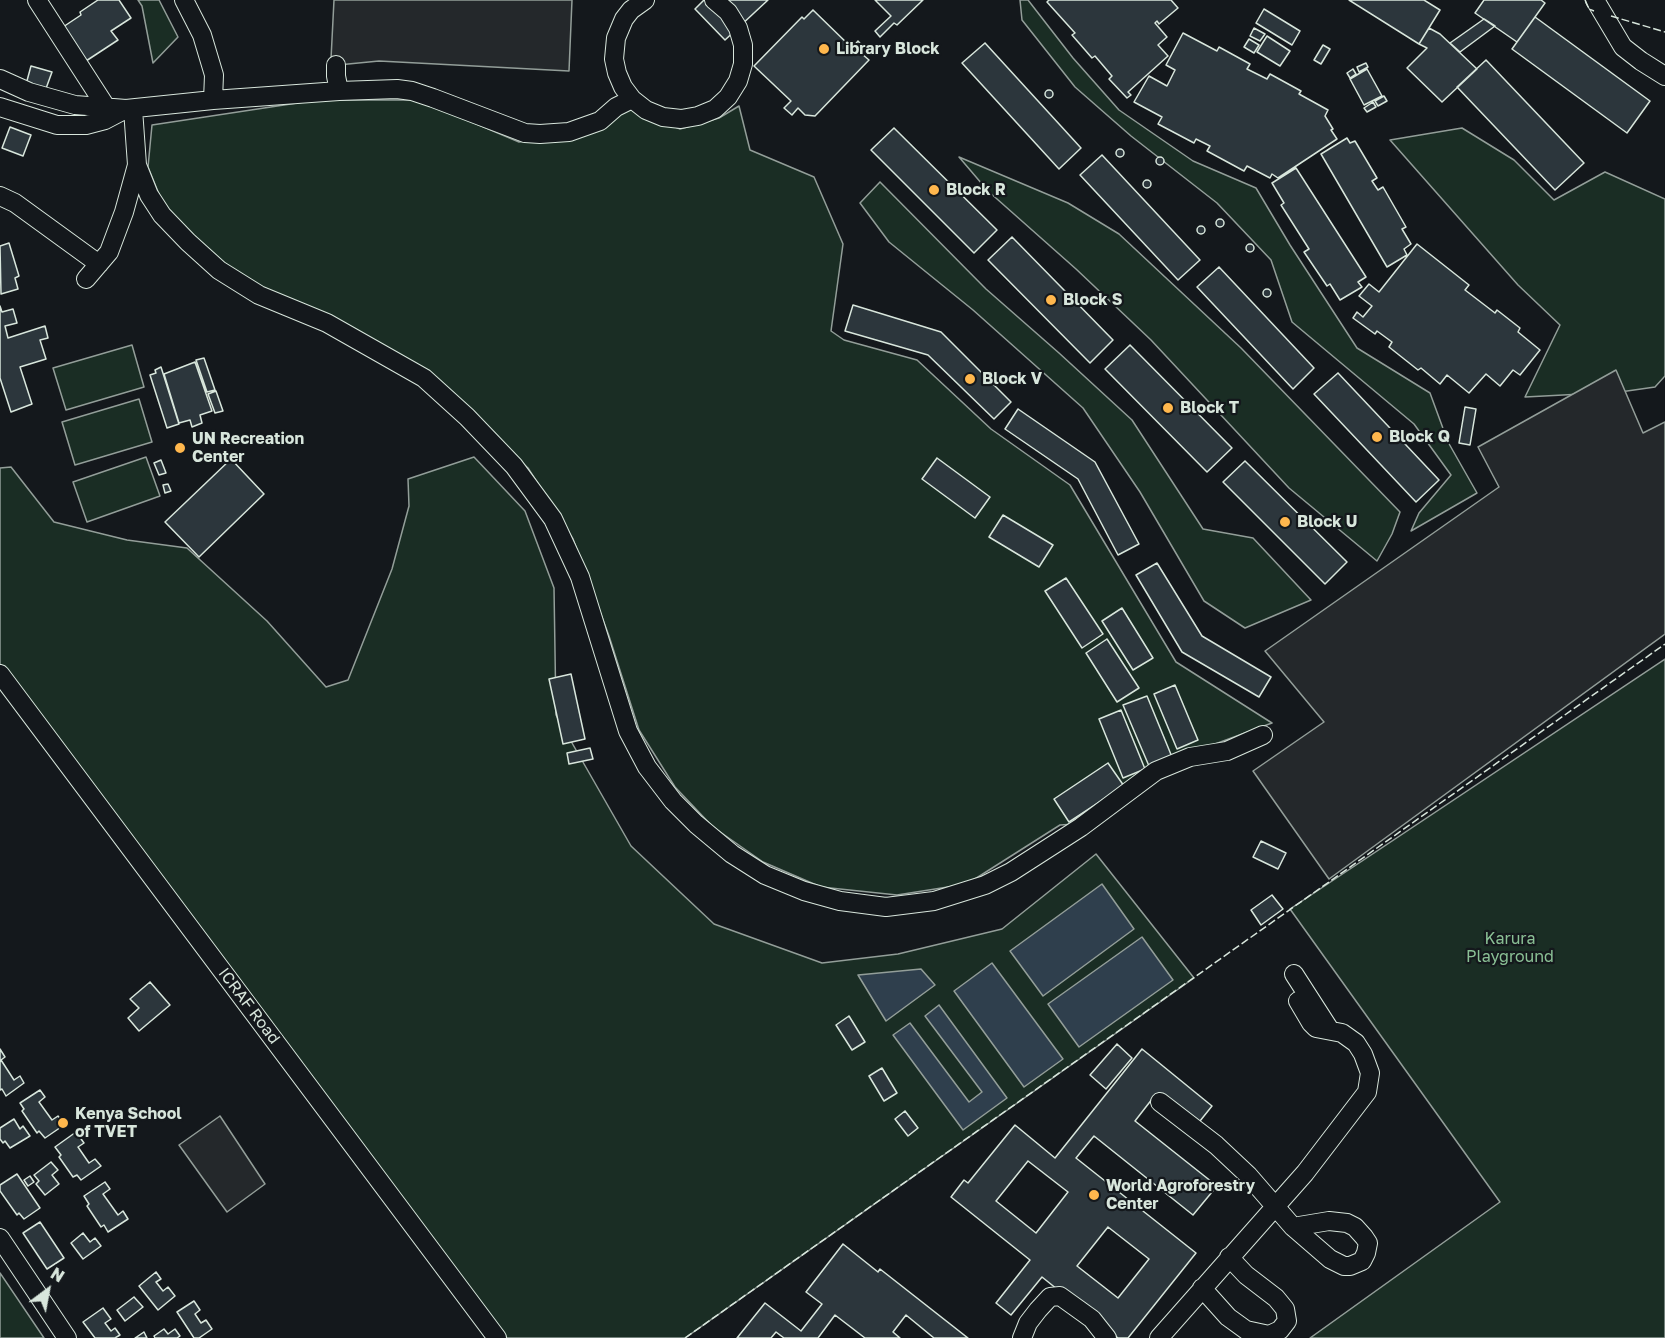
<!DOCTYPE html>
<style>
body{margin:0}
#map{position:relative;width:1665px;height:1338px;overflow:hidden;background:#14181c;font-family:"Golos Text",sans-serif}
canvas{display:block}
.north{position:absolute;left:18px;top:1260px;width:60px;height:60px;-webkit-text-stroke:4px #14181c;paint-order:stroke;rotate:32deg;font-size:16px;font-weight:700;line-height:24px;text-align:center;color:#d8e6dc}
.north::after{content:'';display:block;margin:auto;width:21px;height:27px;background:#d8e6dc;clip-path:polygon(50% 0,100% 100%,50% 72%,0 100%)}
</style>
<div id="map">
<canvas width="1665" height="1338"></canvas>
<div class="north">N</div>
</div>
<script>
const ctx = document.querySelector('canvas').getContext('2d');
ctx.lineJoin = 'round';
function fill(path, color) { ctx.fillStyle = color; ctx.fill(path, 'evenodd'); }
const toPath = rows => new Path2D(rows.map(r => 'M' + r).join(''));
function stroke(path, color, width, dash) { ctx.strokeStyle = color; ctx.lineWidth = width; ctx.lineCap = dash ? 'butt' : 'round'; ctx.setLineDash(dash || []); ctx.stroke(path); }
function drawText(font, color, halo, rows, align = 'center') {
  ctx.font = font + ' "Golos Text",sans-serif'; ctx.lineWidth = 4.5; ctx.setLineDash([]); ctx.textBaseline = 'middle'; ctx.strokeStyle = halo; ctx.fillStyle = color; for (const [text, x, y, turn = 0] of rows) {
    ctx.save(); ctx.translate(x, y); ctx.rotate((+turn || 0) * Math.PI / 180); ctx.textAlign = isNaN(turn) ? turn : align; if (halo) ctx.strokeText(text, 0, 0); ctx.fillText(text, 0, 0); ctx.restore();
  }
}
const green = toPath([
 [138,0,159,0,178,37,153,63,142,6,138,0],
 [1020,0,1028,0,1073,58,1119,110,1193,161,1256,188,1290,245,1357,348,1430,393,1448,442,1477,493,1411,531,1419,513,1451,475,1414,424,1292,322,1271,260,1217,203,1131,136,1075,87,1022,20,1020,0],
 [317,100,420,100,519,142,588,134,631,107,680,129,719,118,739,106,750,150,814,177,843,244,831,331,844,340,917,360,991,429,1070,485,1176,662,1272,723,1188,754,1076,824,1060,825,967,884,897,895,821,887,763,862,713,827,675,787,639,730,609,636,573,539,528,468,425,375,216,265,167,214,148,167,152,125,317,100],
 [1462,128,1514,160,1554,200,1605,172,1665,199,1665,376,1655,387,1620,392,1525,397,1560,325,1518,285,1390,140,1462,128],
 [959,157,1068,203,1119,234,1241,348,1400,512,1392,534,1377,561,1289,488,1151,340,1076,269,988,191,959,157],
 [880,182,986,289,1059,353,1132,420,1203,529,1253,538,1311,600,1245,628,1204,601,1140,492,1083,408,973,310,889,242,860,203,880,182],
 [132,345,144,387,66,410,53,368,132,345],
 [139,399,152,442,75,465,62,422,139,399],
 [146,457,160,496,87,522,73,482,146,457],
 [474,457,525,511,554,588,556,715,631,846,714,924,822,963,898,954,1002,929,1096,854,1194,978,685,1338,507,1338,0,664,0,468,11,467,54,522,127,540,187,548,267,621,326,687,348,680,392,569,409,506,408,479,474,457],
 [1665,659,1665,1338,1310,1338,1500,1202,1290,909,1665,659],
 [0,1273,44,1338,0,1338,0,1273]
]);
const parking = toPath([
 [334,0,572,0,569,71,379,61,338,65,331,59,334,0],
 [1616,370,1643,433,1665,422,1665,634,1329,879,1253,771,1324,722,1265,651,1499,487,1478,447,1616,370],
 [220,1116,265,1184,227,1212,179,1145,220,1116]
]);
const water = toPath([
 [1102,884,1134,929,1043,996,1010,951,1102,884],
 [1142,937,1173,980,1079,1047,1048,1004,1142,937],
 [992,963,1063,1059,1024,1087,954,991,992,963],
 [921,969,935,985,886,1021,858,975,921,969],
 [939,1005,1007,1098,963,1130,893,1035,910,1023,969,1102,982,1092,925,1016,939,1005]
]);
const building = toPath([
 [98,0,119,0,131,18,111,31,118,40,86,61,63,27,81,15,80,12,98,0],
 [704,0,768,0,725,40,695,9,704,0],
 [875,0,923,0,897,25,894,23,880,37,875,31,891,16,875,0],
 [1049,0,1171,0,1178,8,1159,24,1157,21,1155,23,1167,37,1158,45,1168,56,1128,92,1131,95,1127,98,1109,79,1112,76,1095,56,1092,58,1072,35,1075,33,1047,2,1049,0],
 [1349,0,1424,0,1440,10,1419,44,1349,0],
 [1484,0,1541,0,1545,3,1517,42,1475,13,1484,0],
 [1264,9,1300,31,1292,45,1256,23,1264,9],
 [813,10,852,48,858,41,866,50,862,54,869,60,815,116,805,115,798,108,792,115,784,108,791,101,754,66,802,17,804,19,813,10],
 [1535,17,1650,101,1627,133,1512,49,1535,17],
 [1484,19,1495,26,1460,52,1450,43,1484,19],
 [1254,28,1265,34,1260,41,1250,36,1254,28],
 [1429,28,1440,34,1477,69,1442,102,1407,68,1427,48,1419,44,1429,28],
 [1183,33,1217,51,1219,47,1250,64,1247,69,1267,79,1270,74,1301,91,1299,94,1328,110,1325,116,1333,129,1331,130,1337,139,1278,178,1272,174,1270,178,1247,166,1244,171,1207,151,1210,146,1196,139,1194,143,1158,124,1162,117,1134,102,1149,76,1167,86,1175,70,1166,65,1183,33],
 [1267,36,1290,51,1280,66,1257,52,1267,36],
 [1249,39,1259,45,1254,53,1244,47,1249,39],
 [985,43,1081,148,1059,169,962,63,985,43],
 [1323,45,1330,49,1321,64,1314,60,1323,45],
 [1486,60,1584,163,1555,190,1457,87,1486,60],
 [1366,63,1368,67,1359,72,1357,67,1366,63],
 [31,66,52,72,44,94,25,88,31,66],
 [1353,69,1356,74,1350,78,1347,73,1353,69],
 [1367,69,1382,96,1364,105,1350,79,1367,69],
 '1045 94a4 4 0 1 1 8 0a4 4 0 1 1-8 0Z',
 [1384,96,1387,101,1378,106,1375,101,1384,96],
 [1373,102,1376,107,1367,112,1364,108,1373,102],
 [10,127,31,135,23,156,2,148,10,127],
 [894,128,997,230,974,253,871,150,894,128],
 [1347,138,1350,143,1355,141,1377,178,1372,181,1378,190,1383,187,1406,227,1402,229,1411,244,1404,249,1407,255,1387,267,1321,154,1347,138],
 '1116 153a4 4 0 1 1 8 0a4 4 0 1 1-8 0Z',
 [1102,155,1200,260,1178,280,1080,175,1102,155],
 '1156 161a4 4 0 1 1 8 0a4 4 0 1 1-8 0Z',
 [1296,168,1366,277,1358,282,1362,287,1340,300,1330,284,1327,286,1304,252,1309,249,1281,205,1284,203,1272,183,1296,168],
 '1143 184a4 4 0 1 1 8 0a4 4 0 1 1-8 0Z',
 '1216 223a4 4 0 1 1 8 0a4 4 0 1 1-8 0Z',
 '1197 230a4 4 0 1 1 8 0a4 4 0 1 1-8 0Z',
 [1012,237,1113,340,1090,363,988,260,1012,237],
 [9,243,19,276,15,278,18,289,1,294,0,246,9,243],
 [1417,244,1469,285,1465,290,1495,313,1497,310,1520,328,1518,332,1540,350,1520,375,1513,370,1500,386,1486,374,1469,393,1447,375,1440,384,1421,368,1418,370,1389,347,1392,342,1377,331,1375,334,1353,318,1357,312,1363,317,1372,306,1359,296,1369,284,1379,292,1417,244],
 '1246 248a4 4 0 1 1 8 0a4 4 0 1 1-8 0Z',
 [1219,267,1314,368,1293,389,1197,287,1219,267],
 '1263 293a4 4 0 1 1 8 0a4 4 0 1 1-8 0Z',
 [853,305,941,332,1011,402,994,419,928,355,845,331,853,305],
 [0,306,2,312,13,309,17,323,5,326,8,338,45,326,48,338,40,340,46,359,20,367,32,404,11,412,0,378,0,306],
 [1130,345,1232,448,1207,472,1105,369,1130,345],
 [204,358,215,390,207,392,196,360,204,358],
 [195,362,212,411,200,415,202,423,192,427,190,420,179,423,164,374,195,362],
 [161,367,179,424,167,428,150,375,156,373,155,370,161,367],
 [1338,373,1439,480,1416,502,1314,394,1338,373],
 [216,391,223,411,215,413,208,394,216,391],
 [1465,407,1476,409,1470,445,1459,443,1465,407],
 [1018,409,1095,462,1139,544,1118,555,1078,479,1005,429,1018,409],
 [937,458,990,497,975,518,922,479,937,458],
 [231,459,264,494,199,557,165,522,231,459],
 [161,460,166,473,159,475,154,463,161,460],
 [1245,461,1347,562,1325,584,1223,482,1245,461],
 [168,484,171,491,165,493,163,485,168,484],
 [1003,515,1053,545,1039,567,989,537,1003,515],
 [1157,563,1202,636,1271,677,1259,697,1182,652,1136,575,1157,563],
 [1066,578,1103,634,1082,648,1045,591,1066,578],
 [1122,608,1153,658,1133,670,1102,621,1122,608],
 [1107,639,1139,688,1117,702,1086,653,1107,639],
 [571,674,585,739,563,744,549,679,571,674],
 [1175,685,1198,740,1177,749,1154,694,1175,685],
 [1147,696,1172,757,1149,766,1123,705,1147,696],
 [1121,710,1145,769,1123,778,1099,719,1121,710],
 [590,748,593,759,569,764,567,753,590,748],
 [1108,763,1124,786,1069,822,1054,799,1108,763],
 [1261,841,1286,853,1278,869,1253,857,1261,841],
 [1272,895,1283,909,1261,925,1251,910,1272,895],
 [150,982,170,1005,139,1031,128,1018,139,1008,130,999,150,982],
 [849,1016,865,1042,852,1050,836,1025,849,1016],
 [1117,1044,1132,1058,1106,1089,1090,1075,1117,1044],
 [0,1049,5,1057,1,1060,14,1080,20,1076,24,1083,6,1096,2,1089,0,1090,0,1049],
 [1142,1049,1212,1106,1196,1126,1156,1094,1135,1121,1217,1186,1193,1215,1094,1136,1076,1158,1196,1253,1128,1338,1118,1338,1042,1277,1011,1315,996,1303,1030,1260,951,1197,964,1180,968,1183,1015,1125,1055,1158,1142,1049],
 [1028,1161,1068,1192,1036,1233,996,1201,1028,1161],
 [1108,1227,1149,1259,1118,1298,1077,1266,1108,1227],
 [882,1068,897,1093,884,1101,869,1076,882,1068],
 [40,1090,45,1097,39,1102,52,1120,58,1116,64,1125,45,1138,39,1131,37,1133,22,1111,24,1109,20,1103,40,1090],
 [905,1111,918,1128,908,1136,895,1119,905,1111],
 [14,1119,20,1129,23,1126,30,1136,10,1148,5,1141,3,1143,0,1139,0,1128,14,1119],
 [76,1132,84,1143,78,1147,89,1163,95,1159,101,1166,81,1180,77,1175,73,1177,59,1157,61,1155,55,1147,76,1132],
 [51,1162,58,1170,52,1175,59,1184,45,1195,36,1184,39,1181,34,1175,51,1162],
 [17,1174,40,1208,24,1219,19,1213,17,1215,0,1191,0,1185,17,1174],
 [30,1176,34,1182,28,1186,24,1180,30,1176],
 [105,1182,110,1189,103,1194,118,1215,123,1211,128,1219,108,1232,104,1225,101,1227,87,1206,89,1204,84,1196,105,1182],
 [40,1222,64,1258,47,1269,23,1233,40,1222],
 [83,1233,90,1242,95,1238,101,1246,83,1259,71,1243,83,1233],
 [843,1244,878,1272,880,1269,968,1338,934,1338,906,1315,893,1332,900,1338,865,1338,835,1315,818,1338,784,1338,776,1332,771,1338,737,1338,765,1303,801,1331,822,1304,806,1292,843,1244],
 [156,1272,161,1279,156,1282,163,1291,168,1287,175,1296,158,1310,139,1286,156,1272],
 [134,1297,143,1307,125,1321,117,1310,134,1297],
 [194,1301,200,1310,195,1314,201,1323,206,1320,212,1329,199,1338,194,1338,177,1312,194,1301],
 [103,1308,111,1319,105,1323,111,1331,115,1328,120,1335,115,1338,95,1338,83,1322,103,1308],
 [164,1329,168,1334,175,1329,180,1336,177,1338,155,1338,154,1336,164,1329],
 [144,1332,147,1338,135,1338,144,1332]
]);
const minor = toPath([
 [37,0,106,107],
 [184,0,202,35,214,75,213,100],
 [645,0,631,10,624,19,616,38,614,59,617,73,623,87,632,99,646,110,663,117,681,119,698,116,715,109,728,97,738,81,743,64,743,45,738,28,728,12,714,0],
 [1595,0,1623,47,1641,61,1665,76],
 [336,65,336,76,339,91],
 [0,79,29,92,75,105,126,109,213,100,339,91,397,89,412,91,433,98,525,133,540,134,569,132,600,121,616,107,632,99],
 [0,107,57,125,86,125,105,120,126,109],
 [133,109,137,165,149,195,162,215,188,242,219,270,259,295,327,323,424,378,467,417,514,466,553,519,580,577,628,731,647,767,673,801,696,824,732,854,765,875,804,891,840,901,886,907,934,901,985,885,1011,872,1081,827,1156,771,1190,757,1227,751,1263,735],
 [0,196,15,203,99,264],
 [86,279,109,252,124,212,137,165],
 [0,674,497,1338],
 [1294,974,1330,1030],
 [1160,1102,1216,1145,1248,1175,1293,1227,1330,1259,1344,1266,1350,1266,1362,1261,1366,1253,1368,1243,1364,1237,1355,1227,1347,1223,1329,1221,1293,1227],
 [0,1238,67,1338],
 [1202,1288,1228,1317,1246,1330,1269,1335,1280,1330,1287,1321,1285,1309,1276,1298,1246,1275,1229,1257],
 [1022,1338,1028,1323,1038,1310,1050,1297,1060,1296,1092,1319,1107,1338],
 [1159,1338,1305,1173,1367,1092,1370,1073,1363,1054,1356,1043,1342,1033,1316,1028,1311,1023,1298,1001]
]);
const fence = toPath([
 [1585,0,1589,9,1594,11],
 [1611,16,1665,32],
 [685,1338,1665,644]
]);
const markers = [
 [824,49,6,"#ffb74d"],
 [934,190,6,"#ffb74d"],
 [1051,300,6,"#ffb74d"],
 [970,379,6,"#ffb74d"],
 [1168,408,6,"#ffb74d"],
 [1377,437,6,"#ffb74d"],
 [180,448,6,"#ffb74d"],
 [1285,522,6,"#ffb74d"],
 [63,1123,6,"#ffb74d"],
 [1094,1195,6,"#ffb74d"]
];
const poiNames = [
 ["Library Block",836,49],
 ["Block R",946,190],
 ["Block S",1063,300],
 ["Block V",982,379],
 ["Block T",1180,408],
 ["Block Q",1389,437],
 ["UN Recreation",192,439],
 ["Center",192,457],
 ["Block U",1297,522],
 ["Kenya School",75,1114],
 ["of TVET",75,1132],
 ["World Agroforestry",1106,1186],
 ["Center",1106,1204]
];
const parkNames = [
 ["Karura",1510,939],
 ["Playground",1510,957]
];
const streetNames = [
 ["ICRAF Road",249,1006,53]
];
fill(green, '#1a2d24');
stroke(green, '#939e99', 1.5);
fill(parking, '#24282b');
stroke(parking, '#939e99', 1.5);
fill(water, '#2f3f4d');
stroke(water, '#939e99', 1.5);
fill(building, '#2c363c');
stroke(building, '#d8e6dc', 1.5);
stroke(minor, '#d8e6dc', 20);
stroke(minor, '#14181c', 18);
stroke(fence, '#d8e6dc', 1.5, [8, 3]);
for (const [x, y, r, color] of markers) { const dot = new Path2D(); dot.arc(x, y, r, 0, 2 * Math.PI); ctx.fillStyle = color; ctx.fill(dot); stroke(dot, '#14181c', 2); }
drawText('bold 16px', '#d8e6dc', '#14181c', poiNames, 'left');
drawText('16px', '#8ac095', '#14181c', parkNames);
drawText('16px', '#d8e6dc', '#14181c', streetNames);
</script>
